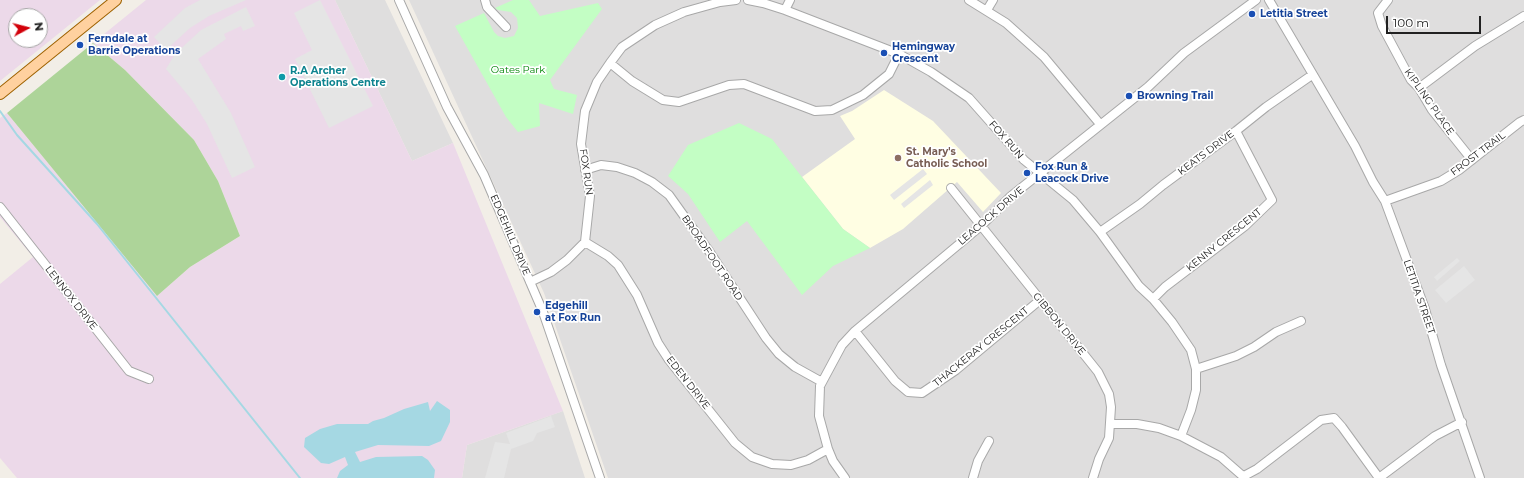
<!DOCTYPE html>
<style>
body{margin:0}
#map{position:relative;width:1524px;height:478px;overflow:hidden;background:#f2eee7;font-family:Montserrat,sans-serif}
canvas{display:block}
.north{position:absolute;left:8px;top:8px;width:40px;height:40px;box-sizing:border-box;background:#fff;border:1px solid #a6a6a6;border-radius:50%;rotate:83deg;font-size:11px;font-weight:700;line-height:16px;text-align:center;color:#212121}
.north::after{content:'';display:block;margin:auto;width:14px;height:18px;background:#d2000a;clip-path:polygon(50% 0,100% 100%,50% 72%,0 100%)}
.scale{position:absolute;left:1386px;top:16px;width:95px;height:18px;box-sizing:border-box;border:2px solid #212121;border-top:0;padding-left:5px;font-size:12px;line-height:14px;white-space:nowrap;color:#212121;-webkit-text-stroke:3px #fff;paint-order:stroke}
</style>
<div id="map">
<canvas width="1524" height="478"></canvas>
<div class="north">N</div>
<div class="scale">100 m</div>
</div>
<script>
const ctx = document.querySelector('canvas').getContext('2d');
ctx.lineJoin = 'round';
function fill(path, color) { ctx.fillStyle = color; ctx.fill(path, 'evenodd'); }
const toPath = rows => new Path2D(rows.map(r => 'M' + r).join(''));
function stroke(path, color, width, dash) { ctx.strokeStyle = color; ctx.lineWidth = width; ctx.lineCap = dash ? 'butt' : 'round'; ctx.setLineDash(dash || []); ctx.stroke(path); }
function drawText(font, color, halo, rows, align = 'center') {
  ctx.font = font + ' Montserrat,sans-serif'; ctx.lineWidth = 3.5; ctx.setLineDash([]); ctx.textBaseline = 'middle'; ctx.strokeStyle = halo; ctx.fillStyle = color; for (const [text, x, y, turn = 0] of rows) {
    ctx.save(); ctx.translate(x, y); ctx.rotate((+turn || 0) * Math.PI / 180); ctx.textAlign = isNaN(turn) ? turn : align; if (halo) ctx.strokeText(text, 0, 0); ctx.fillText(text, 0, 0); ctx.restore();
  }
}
const residential = toPath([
 [335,0,385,0,453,143,412,161],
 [409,0,1524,0,1524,478,608,478,544,293],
 [563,411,585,478,462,478,467,445]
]);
const industrial = toPath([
 [0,0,100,0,0,81],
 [16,16,40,16,40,40,16,40],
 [146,0,335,0,412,161,453,143,563,411,467,445,462,478,17,478,0,458,0,284,33,257,0,217,0,118,7,113,157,296,190,267,240,236,218,181,194,140,125,70,93,43]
]);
const education = toPath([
 [884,90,933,121,1001,193,983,212,957,182,903,229,870,248,843,229,802,177,855,139,840,116,852,111]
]);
const forest = toPath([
 [93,43,125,70,194,140,218,181,240,236,190,267,157,296,7,113]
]);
const park = toPath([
 [513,0,529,0,540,16,598,3,602,9,550,80,554,89,577,95,573,114,539,103,540,126,518,132,506,117,455,26,484,13,494,32,498,36,505,38,514,36,518,28,517,18,511,12,498,10,495,8],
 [739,123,772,139,843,229,870,248,833,266,802,295,747,221,720,242,688,194,668,176,688,145]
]);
const parking = toPath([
 [200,0,246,0,209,16,190,28,166,50,154,37,185,8],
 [320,0,373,106,329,128,295,59,312,50,294,13],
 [246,7,255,26,243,31,241,26,224,34,226,39,198,59,231,113,255,167,232,178,207,124,192,100,166,69,175,54,201,30],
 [923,169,927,174,894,200,890,195],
 [930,180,933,185,904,208,901,204],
 [1457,258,1460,261,1437,281,1434,277],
 [1464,266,1475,280,1446,303,1435,290],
 [551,416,555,427,537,433,533,441,511,449,504,478,485,478,495,442,510,444,506,433]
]);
const water = toPath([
 [437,401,450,410,450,422,441,441,429,446,378,445,355,452,360,462,376,457,422,456,428,460,435,470,434,478,337,478,340,471,348,465,345,457,329,464,321,463,304,447,305,438,320,429,337,424,368,424,373,421,384,418,404,409,428,402,430,411]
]);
const stream = toPath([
 [0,111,17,135,97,224,300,478]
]);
const minor = toPath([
 [399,0,447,107,484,175,543,312,600,478],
 [485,0,487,7,506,27],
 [748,0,763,3,785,10,899,54,931,72,969,98,1024,160,1073,200,1100,232,1139,286,1153,299,1172,322,1191,350,1196,369,1196,390,1191,410,1181,436],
 [969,0,1006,23,1044,57,1100,124],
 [1269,0,1355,146,1373,182,1385,201,1425,309,1441,365,1480,478],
 [1388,0,1378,13,1382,26,1411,80,1419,88,1432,110,1472,160],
 [785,10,790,0],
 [987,10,993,0],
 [610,63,632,81,663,100,679,102,729,85,744,84,815,111,832,110,863,95,889,74,899,54],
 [1419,88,1475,46,1524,16],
 [585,170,601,165,617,167,635,173,652,182,669,195,709,251,766,338,779,354,795,367,822,382],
 [951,188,1098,372,1109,394,1111,407,1109,438,1099,459,1093,478],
 [1385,201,1441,181,1459,170,1520,122,1524,120],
 [0,207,129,371,149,379],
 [1100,232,1140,204,1163,185,1236,131,1266,107,1312,75],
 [585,242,608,256,618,265,637,295,658,343,669,360,735,443,752,457,772,464,791,465,808,460,828,449],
 [530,282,551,272,567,260,585,242,590,196,581,144,585,111,597,82,610,63,622,47,655,25,684,12,720,2,736,0],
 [1153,299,1165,287,1245,226,1272,200,1236,131],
 [855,331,895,381,908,392,922,393,956,370,1040,300],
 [1196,369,1236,356,1254,347,1276,332,1301,321],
 [1110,424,1137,424,1159,428,1181,436,1221,457,1245,478],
 [1244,476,1257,469,1321,420,1334,418,1342,427,1379,478],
 [845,478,833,461,828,449,819,416,820,386,842,345,855,331,982,225,1010,197,1148,87,1184,53,1256,0],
 [973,478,978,461,989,441],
 [1379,478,1435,436,1462,422]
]);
const major = toPath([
 [0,94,116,0]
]);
const markers = [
 [1252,14,4,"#1a4fb4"],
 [80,45,4,"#1a4fb4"],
 [884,53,4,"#1a4fb4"],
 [282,77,4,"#0f9aa8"],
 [1129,96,4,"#1a4fb4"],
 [898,158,4,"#8d6e63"],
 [1027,173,4,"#1a4fb4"],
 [537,312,4,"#1a4fb4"]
];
const transitNames = [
 ["Letitia Street",1260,14],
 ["Ferndale at",88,39],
 ["Barrie Operations",88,51],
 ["Hemingway",892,47],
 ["Crescent",892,59],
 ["Browning Trail",1137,96],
 ["Fox Run &",1035,167],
 ["Leacock Drive",1035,179],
 ["Edgehill",545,306],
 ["at Fox Run",545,318]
];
const parkNames = [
 ["Oates Park",518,70]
];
const cultureNames = [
 ["R.A Archer",290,71],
 ["Operations Centre",290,83]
];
const streetNames = [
 ["KIPLING PLACE",1429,102,55],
 ["FOX RUN",1006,140,49],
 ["KEATS DRIVE",1206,153,-37],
 ["FROST TRAIL",1478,154,-37],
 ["FOX RUN",586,172,82],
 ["LEACOCK DRIVE",991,216,-41],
 ["EDGEHILL DRIVE",510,235,67],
 ["KENNY CRESCENT",1224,240,-39],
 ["BROADFOOT ROAD",712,258,56],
 ["LETITIA STREET",1419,297,71],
 ["LENNOX DRIVE",71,298,52],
 ["GIBBON DRIVE",1059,324,51],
 ["THACKERAY CRESCENT",981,347,-39],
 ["EDEN DRIVE",688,383,52]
];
const educationNames = [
 ["St. Mary's",906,152],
 ["Catholic School",906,164]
];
fill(residential, '#dfdede');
fill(industrial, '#ecd9e9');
fill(education, '#fffee3');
fill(forest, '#add499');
fill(park, '#c3fec4');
fill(parking, '#e5e5e5');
fill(water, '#a5d8e3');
stroke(stream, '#a5d8e3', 2);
stroke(minor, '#a8a8a8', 10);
stroke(major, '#9e6200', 12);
stroke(minor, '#fff', 8);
stroke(major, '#ffd19f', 10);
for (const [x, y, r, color] of markers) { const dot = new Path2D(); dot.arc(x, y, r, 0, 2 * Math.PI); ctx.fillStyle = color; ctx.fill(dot); stroke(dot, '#fff', 1.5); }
drawText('bold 10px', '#164399', '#fff', transitNames, 'left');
drawText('10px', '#048608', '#fff', parkNames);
drawText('bold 10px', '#0d838f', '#fff', cultureNames, 'left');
drawText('10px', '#212121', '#fff', streetNames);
drawText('bold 10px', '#785e54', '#fff', educationNames, 'left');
</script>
